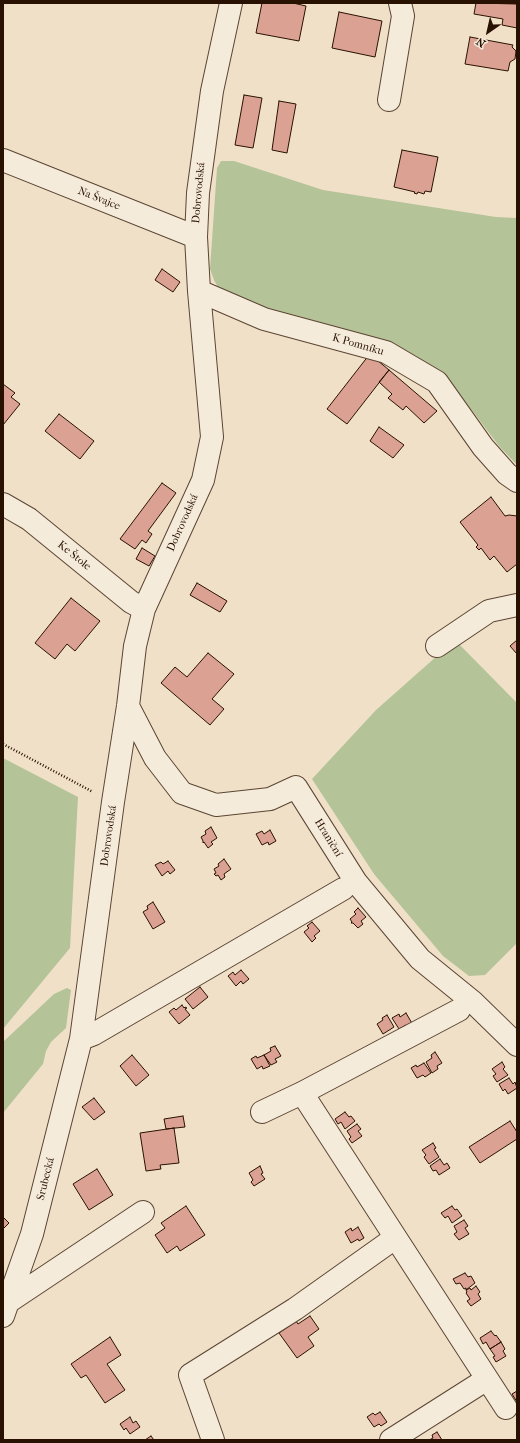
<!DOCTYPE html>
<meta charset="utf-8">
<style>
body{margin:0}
#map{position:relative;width:520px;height:1443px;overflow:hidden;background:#f0e0c7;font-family:"IM FELL French Canon",serif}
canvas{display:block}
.frame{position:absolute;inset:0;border:4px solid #291102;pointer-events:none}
.north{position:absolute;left:468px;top:12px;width:40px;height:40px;-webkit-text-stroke:3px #f5ebdb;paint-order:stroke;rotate:214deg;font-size:11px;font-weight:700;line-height:16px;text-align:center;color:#291102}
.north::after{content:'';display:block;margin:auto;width:14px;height:18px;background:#291102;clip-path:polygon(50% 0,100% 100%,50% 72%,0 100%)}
</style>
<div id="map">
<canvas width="520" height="1443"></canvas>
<div class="frame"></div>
<div class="north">N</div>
</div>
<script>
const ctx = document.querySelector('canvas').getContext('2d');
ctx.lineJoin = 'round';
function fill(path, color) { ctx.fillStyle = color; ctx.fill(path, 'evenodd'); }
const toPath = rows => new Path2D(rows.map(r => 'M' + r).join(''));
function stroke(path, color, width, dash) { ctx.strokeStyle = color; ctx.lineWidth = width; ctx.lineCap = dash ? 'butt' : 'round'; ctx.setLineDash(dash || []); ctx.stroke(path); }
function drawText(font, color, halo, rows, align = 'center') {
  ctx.font = font + ' "IM FELL French Canon",serif'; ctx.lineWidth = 3; ctx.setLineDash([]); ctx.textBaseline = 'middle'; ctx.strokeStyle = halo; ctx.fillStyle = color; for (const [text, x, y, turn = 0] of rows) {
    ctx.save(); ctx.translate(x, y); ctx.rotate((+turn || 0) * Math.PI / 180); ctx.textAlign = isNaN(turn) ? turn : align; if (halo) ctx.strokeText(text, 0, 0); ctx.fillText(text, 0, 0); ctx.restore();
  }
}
const green = toPath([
 [221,161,234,161,323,190,496,217,517,218,517,465,499,446,455,388,441,374,416,356,396,346,325,331,220,291,214,280,210,269,217,168],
 [455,640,517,703,517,943,485,975,469,976,443,956,374,874,312,779,376,710],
 [3,758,78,797,70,948,3,1029],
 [67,988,71,990,66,1028,51,1042,46,1051,43,1064,3,1113,3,1042,54,994]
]);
const building = toPath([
 [262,3,293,3,306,6,299,41,256,33,262,3],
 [476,3,517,4,517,28,502,25,503,19,474,14,476,3],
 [339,12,382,21,375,57,332,48,339,12],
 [470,37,513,45,512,47,516,51,515,59,510,62,508,71,465,64,470,37],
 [244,95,262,98,253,148,235,145,244,95],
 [279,101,296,104,287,153,272,150,279,101],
 [402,150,438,157,431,192,425,191,424,194,418,192,417,194,414,193,415,192,394,187,402,150],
 [162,269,180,282,173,292,155,280,162,269],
 [369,355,371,355,389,370,347,424,327,409,369,355],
 [389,370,437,411,424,423,406,406,403,410,388,398,392,394,379,382,389,370],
 [3,384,15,393,11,397,20,404,3,425,3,384],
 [59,414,94,441,80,459,45,431,59,414],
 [379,427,404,445,393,458,370,441,379,427],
 [162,483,176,493,148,531,152,534,146,543,142,540,135,549,120,539,162,483],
 [491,497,505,516,509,515,517,516,517,564,507,572,494,556,490,560,481,548,479,550,476,547,478,545,460,522,491,497],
 [142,548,155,556,149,566,136,559,142,548],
 [197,583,227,601,220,612,190,595,197,583],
 [71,598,100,621,75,651,67,644,55,659,35,643,71,598],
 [517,640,517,654,510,646,517,640],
 [208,653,234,674,212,699,224,709,210,725,161,683,175,667,187,677,208,653],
 [211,827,217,838,211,842,213,844,208,848,204,842,203,843,203,841,201,837,206,834,205,831,211,827],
 [270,830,276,841,269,845,268,842,262,845,256,834,262,831,264,834,270,830],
 [224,859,231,869,224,874,225,877,221,880,218,875,216,876,214,874,216,873,214,869,219,866,218,864,224,859],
 [168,861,175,870,170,874,168,871,162,876,155,865,161,862,163,864,168,861],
 [153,902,165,922,153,929,143,912,148,909,147,906,153,902],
 [358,908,366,917,361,921,363,924,358,928,353,923,351,923,352,922,350,919,356,914,354,912,358,908],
 [312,922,320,931,314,936,316,938,312,942,304,932,309,928,307,926,312,922],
 [241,970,249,979,243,984,241,981,236,986,228,976,233,972,235,975,241,970],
 [200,987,208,997,193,1009,185,999,200,987],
 [182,1005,184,1008,185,1007,187,1008,185,1009,190,1015,179,1024,169,1012,174,1008,176,1010,182,1005],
 [406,1013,413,1025,408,1028,406,1025,399,1029,392,1018,399,1014,400,1017,406,1013],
 [387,1015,394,1027,383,1034,377,1024,383,1020,382,1018,387,1015],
 [275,1046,281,1056,275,1059,277,1062,271,1065,264,1055,271,1051,270,1048,275,1046],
 [435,1052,442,1063,437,1066,438,1069,432,1073,426,1062,432,1058,431,1055,435,1052],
 [132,1055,149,1075,136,1086,120,1066,132,1055],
 [264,1055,270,1066,263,1069,262,1066,257,1069,251,1059,256,1056,257,1058,264,1055],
 [502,1062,505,1067,503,1069,508,1075,497,1082,493,1076,496,1074,492,1069,502,1062],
 [424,1063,431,1073,425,1077,423,1075,417,1078,411,1068,416,1065,417,1067,424,1063],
 [509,1078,513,1084,515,1082,517,1088,508,1094,505,1089,503,1091,499,1084,509,1078],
 [94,1098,105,1112,94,1120,82,1107,94,1098],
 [345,1112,349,1117,351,1116,355,1121,345,1129,341,1122,338,1124,335,1119,345,1112],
 [183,1116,185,1127,166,1129,164,1119,183,1116],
 [510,1121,517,1132,517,1139,480,1163,469,1147,510,1121],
 [357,1124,361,1129,358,1131,362,1136,352,1143,349,1139,351,1137,347,1131,357,1124],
 [174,1128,179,1163,160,1165,161,1169,146,1171,140,1133,174,1128],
 [433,1143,436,1148,434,1149,439,1157,429,1164,424,1157,426,1155,422,1150,433,1143],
 [440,1159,444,1165,447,1163,450,1168,439,1175,436,1170,433,1171,430,1166,440,1159],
 [260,1166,263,1173,261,1174,265,1179,254,1186,251,1182,253,1180,249,1173,260,1166],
 [97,1169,113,1195,89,1210,73,1184,97,1169],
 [186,1206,205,1235,180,1251,177,1246,167,1253,155,1235,165,1228,161,1223,186,1206],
 [452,1206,455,1210,457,1209,462,1216,452,1223,448,1216,445,1218,441,1213,452,1206],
 [3,1217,9,1223,3,1229,3,1217],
 [464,1220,468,1226,465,1228,469,1234,459,1240,454,1234,457,1232,454,1226,464,1220],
 [358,1227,364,1238,359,1241,358,1239,351,1243,345,1232,351,1228,352,1231,358,1227],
 [465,1273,468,1277,471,1276,475,1283,466,1290,466,1288,464,1289,460,1283,456,1284,453,1279,465,1273],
 [476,1286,480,1292,478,1294,481,1299,471,1306,467,1301,470,1299,466,1293,467,1292,466,1290,470,1288,471,1290,476,1286],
 [310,1316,319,1329,308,1337,314,1346,297,1358,279,1333,296,1321,298,1324,310,1316],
 [491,1331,495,1336,496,1335,501,1342,490,1349,486,1342,483,1344,480,1338,491,1331],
 [110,1337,121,1355,107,1364,125,1390,105,1403,86,1375,81,1378,71,1364,110,1337],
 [501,1342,505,1349,503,1351,506,1356,496,1362,493,1357,495,1356,490,1349,501,1342],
 [517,1391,517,1402,512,1394,517,1391],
 [380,1412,387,1422,381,1426,379,1424,374,1427,367,1417,373,1413,375,1415,380,1412],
 [130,1417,133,1423,136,1421,140,1427,130,1434,126,1428,124,1430,120,1424,130,1417],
 [437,1432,442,1440,429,1440,433,1438,432,1435,437,1432],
 [151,1436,154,1440,145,1440,151,1436]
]);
const path = toPath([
 [3,744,93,792]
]);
const minor = toPath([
 [389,100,403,16,400,3],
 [3,160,196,237],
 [199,291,264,319,386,352,437,382,483,447,507,474,517,481],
 [3,504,29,519,131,602,144,609],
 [437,646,489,611,517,605],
 [128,706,155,758,182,793,216,805,270,799,296,787,356,882,420,959,473,1002,517,1045],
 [81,1039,94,1034,343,889],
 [302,1093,506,1408],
 [262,1112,302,1093,459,1010],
 [8,1302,143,1212],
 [3,1316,32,1234,81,1039,113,802,128,706,135,646,144,609,203,480,212,437,199,291,196,237,198,193,212,91,231,3],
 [213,1440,190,1375,295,1309,395,1238],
 [391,1440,487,1379]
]);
const streetNames = [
 ["Dobrovodská",199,193,-85],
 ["Na Švajce",99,199,22],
 ["K Pomníku",358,345,16],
 ["Dobrovodská",183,523,-66],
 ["Ke Štole",74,556,39],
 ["Dobrovodská",109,836,-82],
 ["Hraniční",328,838,58],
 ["Srubecká",46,1179,-76]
];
fill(green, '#b5c399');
fill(building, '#dba193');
stroke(building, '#291102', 1);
stroke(minor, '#5b4533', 24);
stroke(path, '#291102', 2.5, [1, 2]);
stroke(minor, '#f5ebdb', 22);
drawText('11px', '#291102', '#f5ebdb', streetNames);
</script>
